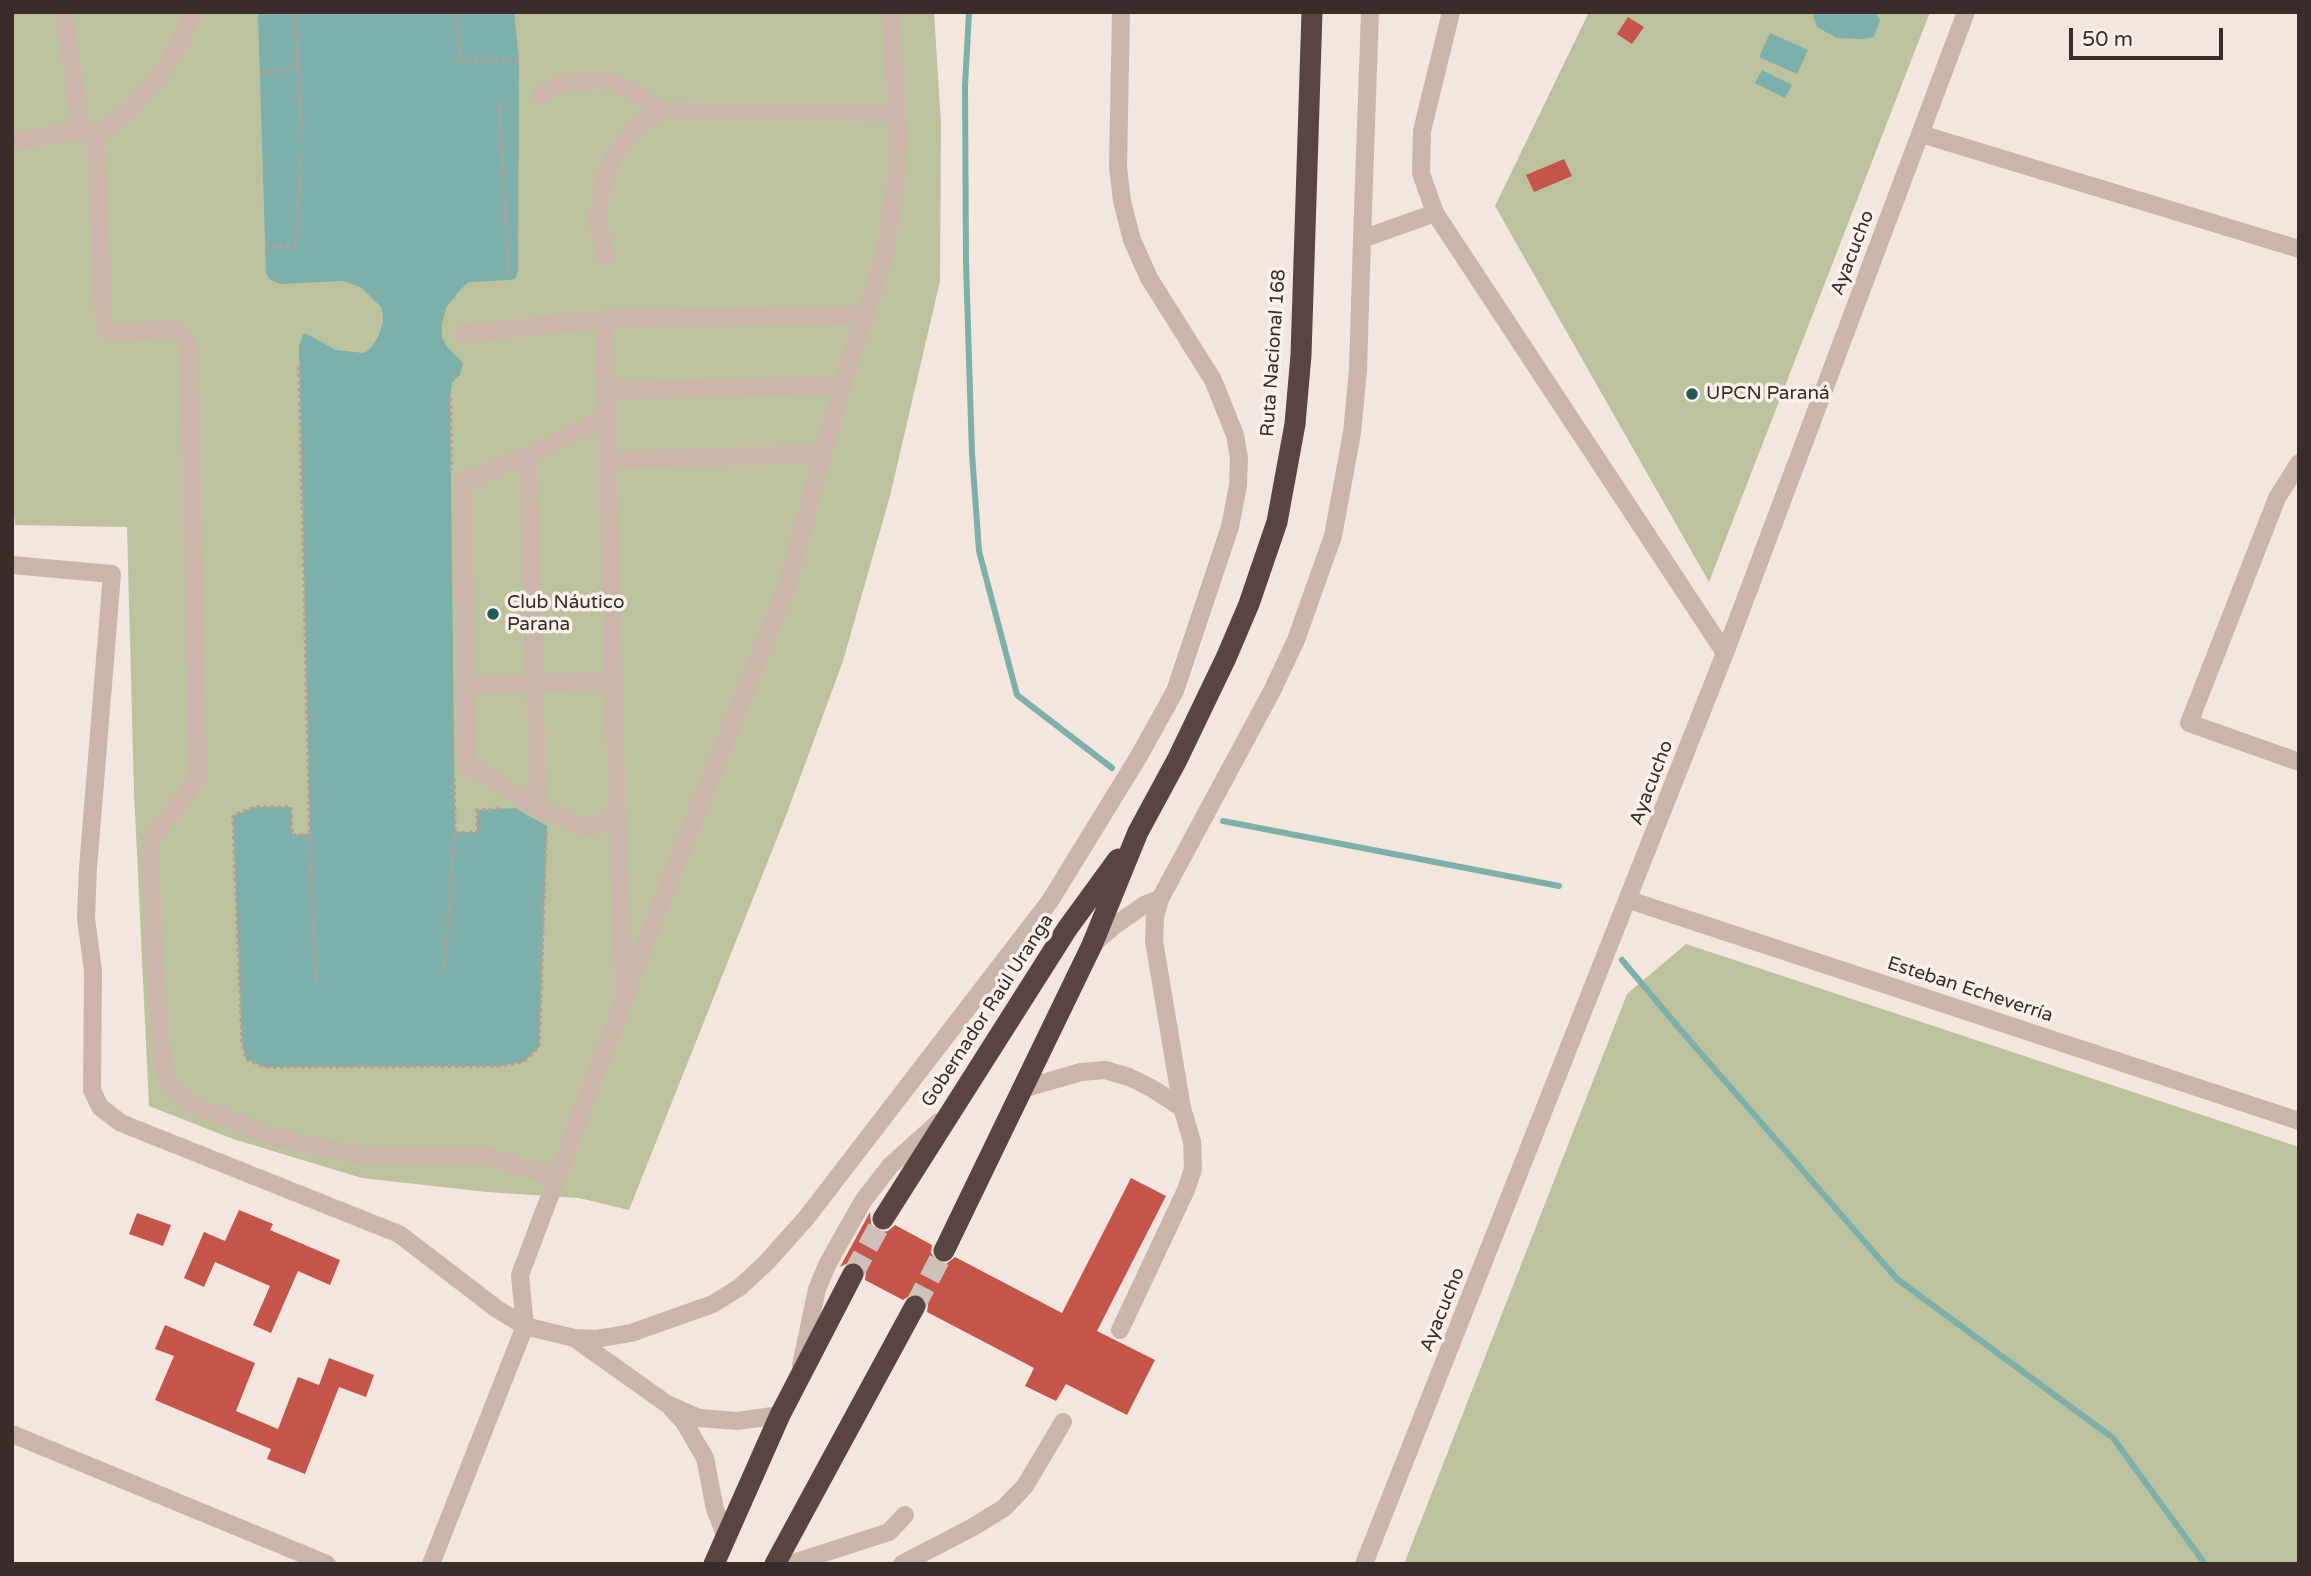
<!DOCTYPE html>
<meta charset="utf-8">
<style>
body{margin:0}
#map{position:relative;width:2311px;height:1576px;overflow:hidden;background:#f3e6de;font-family:"Varela Round",sans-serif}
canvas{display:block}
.frame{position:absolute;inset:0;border:14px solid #392c2a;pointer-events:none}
.scale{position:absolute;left:2069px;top:28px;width:154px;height:32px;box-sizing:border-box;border:4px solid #392c2a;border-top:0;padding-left:9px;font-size:21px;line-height:24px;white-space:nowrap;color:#392c2a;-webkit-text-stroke:5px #faf1eb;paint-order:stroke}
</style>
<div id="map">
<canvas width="2311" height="1576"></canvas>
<div class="frame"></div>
<div class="scale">50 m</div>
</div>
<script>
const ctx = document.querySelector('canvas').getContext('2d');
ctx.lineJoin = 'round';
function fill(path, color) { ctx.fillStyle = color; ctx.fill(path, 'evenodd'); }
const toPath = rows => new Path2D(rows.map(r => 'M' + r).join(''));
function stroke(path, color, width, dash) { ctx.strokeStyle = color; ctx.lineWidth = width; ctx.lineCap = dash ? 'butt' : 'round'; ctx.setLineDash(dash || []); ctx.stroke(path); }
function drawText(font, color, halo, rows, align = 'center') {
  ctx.font = font + ' "Varela Round",sans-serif'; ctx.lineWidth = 7; ctx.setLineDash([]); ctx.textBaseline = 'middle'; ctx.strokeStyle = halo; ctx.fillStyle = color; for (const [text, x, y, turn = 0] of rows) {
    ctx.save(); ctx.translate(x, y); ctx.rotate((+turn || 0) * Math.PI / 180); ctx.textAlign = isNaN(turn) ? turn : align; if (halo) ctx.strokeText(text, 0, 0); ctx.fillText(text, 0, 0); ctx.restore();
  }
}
const green = toPath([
 [12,12,934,12,941,124,940,281,890,496,843,661,787,813,629,1210,579,1198,487,1192,362,1178,233,1139,149,1106,134,791,127,527,15,525,12,487],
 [1589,12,1930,12,1709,582,1495,206],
 [1686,944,2299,1147,2299,1564,1404,1564,1627,994]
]);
const water = toPath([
 [258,12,514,12,519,60,518,270,516,277,511,280,469,282,461,289,446,308,442,324,442,337,447,347,463,363,460,375,452,383,450,398,455,832,477,832,477,810,515,808,547,826,539,1047,523,1062,499,1066,264,1067,246,1059,242,1042,233,816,255,807,291,807,292,835,310,834,299,346,303,334,307,334,336,350,364,353,370,349,378,337,383,322,382,308,362,288,344,281,280,284,271,280,266,274],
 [1812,12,1875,12,1880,20,1874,37,1862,39,1837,38,1817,27],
 [1770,33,1808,50,1797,74,1759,57],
 [1762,70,1792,85,1785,98,1755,83]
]);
const stream = toPath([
 [969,12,965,86,966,263,972,454,979,551,1017,695,1112,768],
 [1223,821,1559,886],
 [1622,960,1685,1035,1897,1279,2113,1438,2205,1564]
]);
const building = toPath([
 [1628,17,1644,27,1632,44,1617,34],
 [1564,159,1572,176,1534,192,1526,175],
 [1131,1178,1166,1196,1097,1331,1155,1360,1127,1415,1066,1384,1056,1401,1025,1386,1034,1368,927,1312,928,1305,922,1295,914,1293,903,1300,865,1280,866,1273,860,1263,852,1261,840,1267,870,1212,871,1224,875,1230,882,1232,888,1231,895,1225,932,1245,931,1253,938,1262,946,1264,955,1257,1062,1313],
 [239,1210,273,1224,270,1230,340,1260,330,1285,298,1271,271,1333,253,1325,270,1286,215,1262,204,1287,184,1278,204,1232,225,1241],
 [137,1213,171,1225,163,1246,129,1234],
 [165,1325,255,1363,236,1411,278,1429,298,1377,319,1385,329,1358,374,1375,366,1397,339,1387,305,1474,267,1459,271,1449,155,1400,174,1356,155,1349]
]);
const highwayTunnel = toPath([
 [853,1274,883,1219],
 [915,1306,944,1251]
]);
const path = toPath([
 [295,12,302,139],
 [456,12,460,61,519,60],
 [260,73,298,67],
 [499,102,509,273],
 [265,246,296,247,301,153],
 [299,367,310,835,316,982],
 [450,398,451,470],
 [455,833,477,832,477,810,501,809],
 [310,835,292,835,291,807,255,807,233,816,242,1042,246,1059,264,1067,499,1066,523,1062,539,1047,546,832],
 [444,970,455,833,454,778]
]);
const minor = toPath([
 [64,12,81,131,96,136],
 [1451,12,1422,131,1421,173,1435,213,1725,653],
 [540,94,570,82,603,80,634,91,660,111],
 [1921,134,2299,249],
 [96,136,104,329,116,333,171,329,183,334,189,346,198,775,188,793,154,834,150,849,154,952,162,1057,168,1082,192,1105,276,1137,363,1156,487,1156,556,1178],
 [96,136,129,111,157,80,179,46,193,12],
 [12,141,81,131],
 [1362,239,1370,12],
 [605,255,598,223,601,190,612,159,632,132,660,111,895,113],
 [604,319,617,812,605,822,590,827,579,825,538,808,466,764,464,481,528,455,606,417],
 [463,334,604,319,865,315],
 [606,391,842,385],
 [528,455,538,808],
 [608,460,823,454],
 [2299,463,2277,498,2189,723,2299,762],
 [12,565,112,574,88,868,86,918,93,971,92,1090,100,1107,121,1123,399,1234,497,1309,525,1326,574,1338,596,1339,631,1333,713,1304,740,1287,766,1263,807,1217,1050,901,1139,756,1175,691,1230,527,1238,485,1239,458,1235,435,1213,380,1149,278,1132,240,1122,201,1118,167,1121,12],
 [465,685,613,681],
 [617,812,624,990],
 [1629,900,2299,1121],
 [1092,945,1114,926,1144,905,1160,899],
 [1022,1089,1081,1072,1105,1070,1129,1077,1153,1089,1182,1108],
 [1120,1330,1186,1190,1193,1169,1192,1141,1182,1108,1154,941,1155,917,1160,899,1272,691,1296,640,1333,536,1352,433,1358,370,1362,239,1435,213],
 [574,1338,667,1404,699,1418,737,1421,780,1415],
 [801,1365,817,1289,828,1263,863,1201,890,1166,939,1122],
 [671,1408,684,1422,705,1458,715,1509,726,1537],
 [12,1434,327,1564],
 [431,1564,525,1326,520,1275,650,931,787,586,842,385,884,257,897,178,898,133,891,12],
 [790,1564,889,1532,905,1515],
 [902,1564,973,1527,1004,1508,1025,1486,1063,1422],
 [1364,1564,1725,653,1966,12]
]);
const highway = toPath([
 [883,1219,1067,929,1118,859],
 [944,1251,1092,945,1138,832,1177,760,1226,658,1249,604,1277,522,1295,424,1301,355,1312,12],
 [714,1564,780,1415,853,1274],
 [775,1564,915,1306]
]);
const markers = [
 [1692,394,7,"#1f5a54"],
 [493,614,7,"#1f5a54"]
];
const streetNames = [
 ["Ayacucho",1853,253,-69],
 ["Ruta Nacional 168",1274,353,-86],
 ["Ayacucho",1652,783,-69],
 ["Esteban Echeverría",1970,990,18],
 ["Gobernador Raúl Uranga",988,1011,-57],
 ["Ayacucho",1443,1310,-68]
];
const poiNames = [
 ["UPCN Paraná",1706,394],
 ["Club Náutico",507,603],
 ["Parana",507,625]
];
fill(green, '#bcc29e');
fill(water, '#7db0aa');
stroke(stream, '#7db0aa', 6);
fill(building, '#c5544a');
stroke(highwayTunnel, '#cec1ba', 21, [21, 10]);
stroke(path, '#b79d94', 3.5, [3.5, 3.5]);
stroke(minor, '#cbb4aa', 18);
stroke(highway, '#594441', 21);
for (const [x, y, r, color] of markers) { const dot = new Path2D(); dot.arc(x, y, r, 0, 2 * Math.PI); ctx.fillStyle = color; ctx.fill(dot); stroke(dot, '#faf1eb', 2.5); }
drawText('19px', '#392c2a', '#faf1eb', streetNames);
drawText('19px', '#392c2a', '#faf1eb', poiNames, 'left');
</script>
